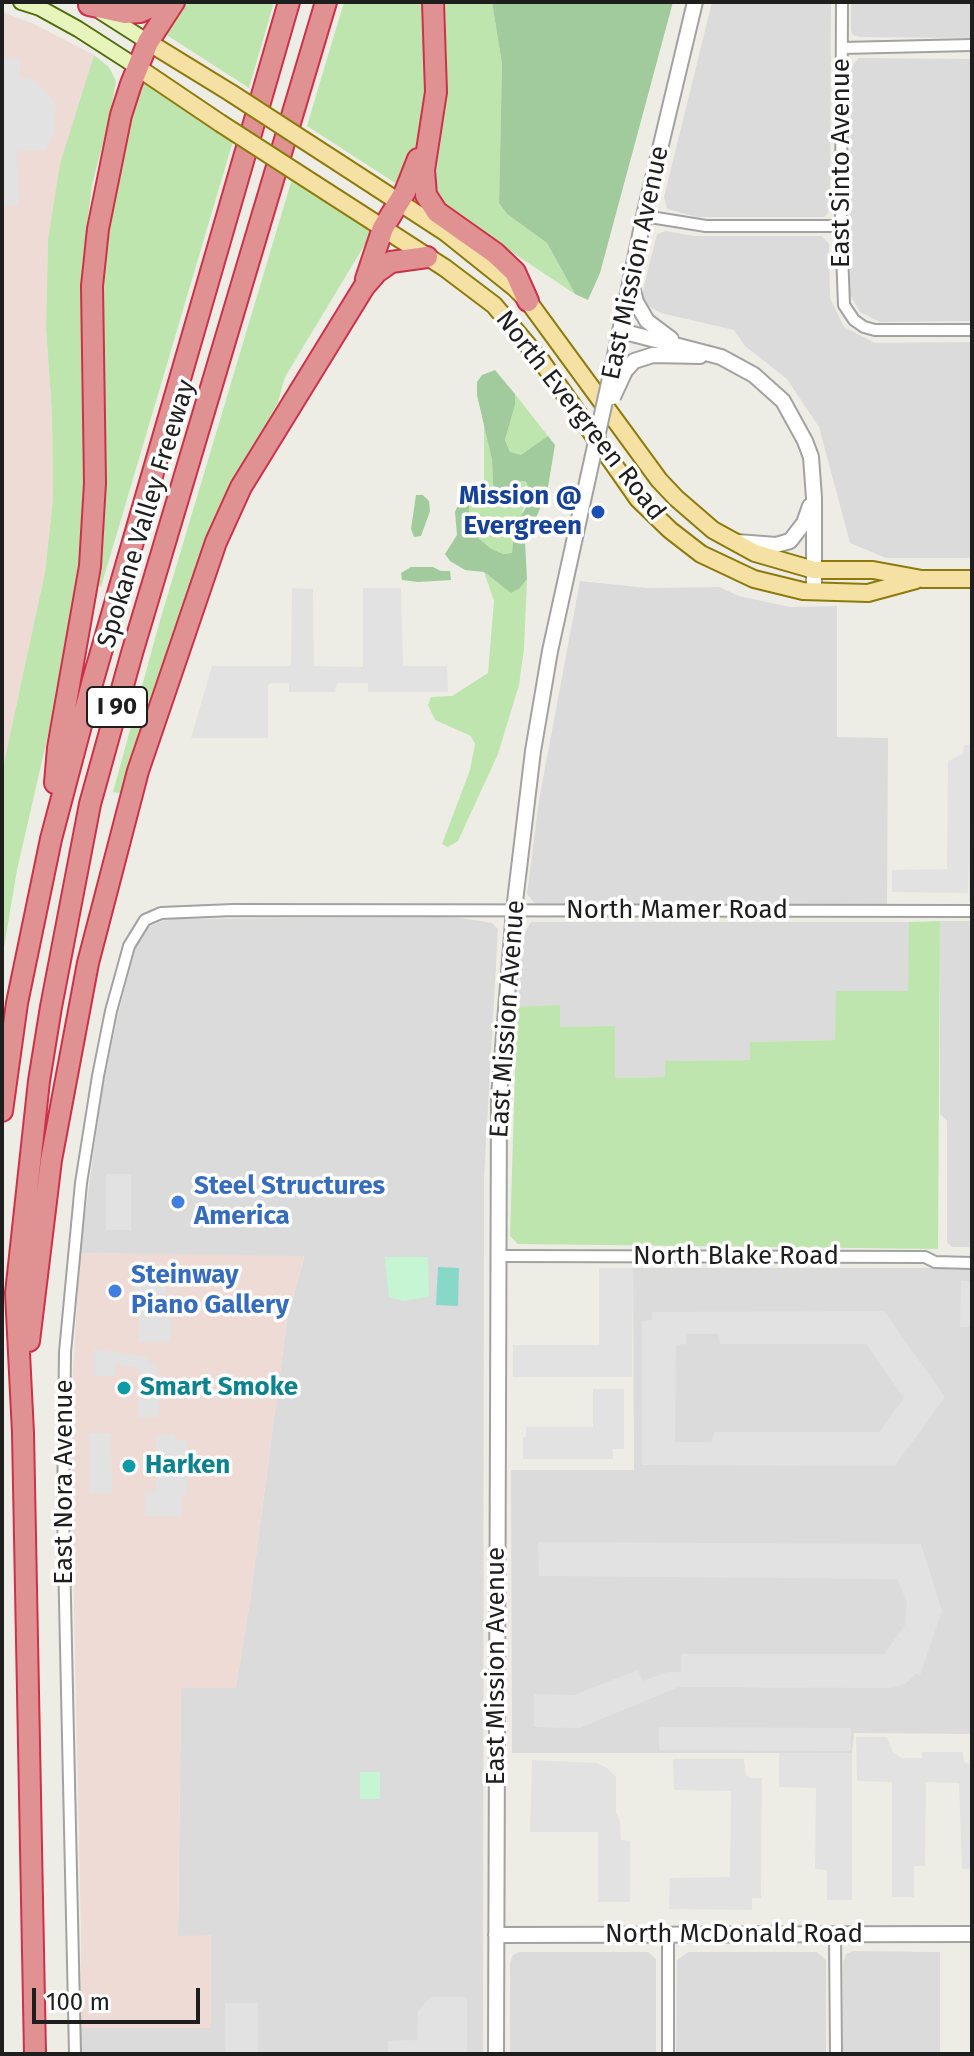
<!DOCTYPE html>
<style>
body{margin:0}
#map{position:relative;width:974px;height:2056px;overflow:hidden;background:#eeede5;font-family:"Fira Sans",sans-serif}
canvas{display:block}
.frame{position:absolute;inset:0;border:4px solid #1e1e1e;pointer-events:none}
.scale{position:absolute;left:32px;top:1988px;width:168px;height:36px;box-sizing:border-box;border:4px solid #1e1e1e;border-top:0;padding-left:10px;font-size:24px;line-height:28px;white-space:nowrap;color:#1e1e1e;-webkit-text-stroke:6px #fff;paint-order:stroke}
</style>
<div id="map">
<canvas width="974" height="2056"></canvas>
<div class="frame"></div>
<div class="scale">100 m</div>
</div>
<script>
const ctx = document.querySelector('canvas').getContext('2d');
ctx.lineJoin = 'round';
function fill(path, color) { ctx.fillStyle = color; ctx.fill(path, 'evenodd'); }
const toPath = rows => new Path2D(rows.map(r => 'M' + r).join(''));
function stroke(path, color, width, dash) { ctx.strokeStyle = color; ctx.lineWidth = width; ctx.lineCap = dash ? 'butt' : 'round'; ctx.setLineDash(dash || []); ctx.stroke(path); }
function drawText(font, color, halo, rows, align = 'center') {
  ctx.font = font + ' "Fira Sans",sans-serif'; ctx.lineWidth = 7; ctx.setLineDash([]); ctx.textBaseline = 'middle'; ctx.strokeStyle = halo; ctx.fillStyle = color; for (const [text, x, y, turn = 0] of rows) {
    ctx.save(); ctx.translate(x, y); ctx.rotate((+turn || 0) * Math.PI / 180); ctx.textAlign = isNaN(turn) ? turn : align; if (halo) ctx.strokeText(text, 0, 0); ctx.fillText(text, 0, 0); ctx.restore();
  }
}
const residential = toPath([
 [712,2,831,2,830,209,825,217,697,217,667,209,664,197],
 [851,2,972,2,972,38,859,37,853,35,851,30],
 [859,58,972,59,972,321,880,322,860,312,850,294,851,66],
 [666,231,694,236,822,236,829,244,830,298,844,327,875,343,972,342,972,558,886,558,850,543,819,427,787,379,745,346,734,330,661,313,648,306,642,294,657,234],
 [580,581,648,588,719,587,739,596,790,607,837,606,837,737,888,738,887,907,537,906,527,894,539,800],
 [972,788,972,900,969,901,969,789],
 [439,917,462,918,492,923,498,929,484,1179,483,2054,80,2054,80,2028,211,2028,178,1936,181,1688,236,1687,251,1593,287,1320,304,1257,80,1253,102,1090,118,1015,135,949,145,929,162,921,174,919],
 [940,921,972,921,972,1247,952,1247,947,1242,947,1121,940,1114],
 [531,922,909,922,909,991,836,991,836,1040,750,1042,750,1060,666,1061,666,1077,615,1078,560,1027,517,1007,524,934],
 [633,1268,972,1268,972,1734,854,1733,852,1753,512,1753,511,1470,634,1470],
 [853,1951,940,1952,940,2054,843,2054,843,1962,846,1954],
 [519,1952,648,1952,656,1959,656,2054,510,2054,510,1963,513,1955],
 [688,1952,817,1952,826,1960,826,2054,676,2054,677,1960]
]);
const commercial = toPath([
 [2,12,34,24,94,55,61,164,48,239,46,328,52,414,53,499,45,572,2,772],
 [80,1253,304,1256,287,1320,251,1593,236,1688,181,1688,178,1936,211,1935,211,2028,80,2028,81,1932,70,1424]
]);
const grass = toPath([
 [184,2,274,2,249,88,165,34],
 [344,2,426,2,426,97,419,135,403,188,307,126],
 [445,2,492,2,502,64,499,203,507,214,547,243,575,294,445,208,437,199,432,176,447,78],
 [94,55,109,67,116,81,110,116,92,185,82,265,81,326,86,452,79,575,62,674,17,870,2,959,2,772,45,572,53,499,52,414,46,328,48,239,60,164],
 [144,81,233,141,101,587,97,585,105,474,100,311,102,251,126,129],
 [292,179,373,231,285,377,278,402,225,497,194,574,123,794,113,792,159,624],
 [515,394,548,436,521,456,510,452,505,440,515,405],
 [484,423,492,460,493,484,516,489,521,481,526,483,532,497,523,509,512,553,503,554,490,548,474,534,469,518,469,504,484,503],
 [484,572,499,584,520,588,527,579,524,649,519,685,498,754,458,841,448,847,442,844,470,770,475,744,471,736,435,720,428,705,431,697,452,696,488,673,494,601],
 [940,921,938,1249,518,1244,510,1236,517,1007,560,1005,560,1027,615,1026,615,1078,665,1077,665,1061,750,1060,750,1042,835,1040,836,991,908,991,909,922]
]);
const forest = toPath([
 [492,2,673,2,600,273,588,300,575,294,547,243,507,214,499,203,502,64],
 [495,370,515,394,515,405,505,440,510,452,521,455,548,436,555,445,547,493,525,542,527,579,520,588,511,593,484,572,465,570,450,561,445,554,457,535,455,512,458,505,465,502,469,504,469,518,474,534,490,548,503,554,512,553,515,526,532,497,526,482,521,481,507,495,497,493,493,484,492,460,477,395,477,382,482,375],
 [416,495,423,495,429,501,430,511,421,536,414,537,411,529],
 [411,567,433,567,441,571,450,571,451,580,418,582,402,580,401,573]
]);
const park = toPath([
 [385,1257,428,1257,429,1297,403,1301,389,1297],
 [360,1772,380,1772,380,1799,360,1799]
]);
const pitch = toPath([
 [438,1267,459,1268,458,1306,436,1305]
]);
const parking = toPath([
 [2,58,20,58,20,78,32,78,56,103,54,134,45,150,18,151,19,205,2,206],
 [292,588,313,589,314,666,363,667,363,588,401,588,403,666,447,666,448,692,368,692,368,683,337,683,335,692,289,692,289,683,271,683,268,685,268,738,191,738,212,666,291,666],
 [964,745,972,745,968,893,892,892,892,870,947,869,948,761,963,754],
 [106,1174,131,1174,131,1230,106,1230],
 [599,1268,633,1268,632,1377,513,1377,513,1345,599,1345],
 [134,1271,166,1271,166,1310,171,1310,171,1342,139,1342,139,1309,134,1308],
 [961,1281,972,1281,972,1327,960,1327],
 [884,1311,945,1397,895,1466,642,1465,642,1321,652,1320,652,1312],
 [687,1334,719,1334,720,1344,866,1344,904,1398,879,1432,715,1432,711,1442,675,1442,676,1345,686,1344],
 [94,1349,145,1357,155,1366,160,1381,159,1417,138,1417,138,1368,116,1364,115,1376,94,1376],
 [593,1389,624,1389,624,1449,613,1449,613,1459,523,1459,523,1437,526,1437,526,1427,593,1427],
 [89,1433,111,1433,112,1493,89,1493],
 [156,1435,175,1435,175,1440,187,1440,187,1494,182,1495,182,1516,145,1516,145,1492,156,1491],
 [538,1542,921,1544,942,1611,920,1675,915,1674,905,1684,892,1688,679,1687,580,1728,534,1727,534,1694,574,1695,638,1670,643,1681,667,1672,681,1672,681,1654,884,1654,905,1625,907,1602,897,1579,539,1576],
 [659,1727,851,1728,851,1751,659,1750],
 [856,1737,887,1737,893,1752,902,1758,922,1758,922,1752,963,1752,964,1762,972,1765,972,1869,962,1869,959,1783,926,1782,925,1866,914,1866,914,1897,892,1897,892,1782,857,1781],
 [779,1753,852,1753,852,1900,827,1900,827,1870,815,1869,816,1788,779,1787],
 [673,1759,744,1759,746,1775,750,1778,762,1778,761,1898,752,1898,752,1910,669,1909,670,1878,730,1877,731,1791,674,1790],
 [532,1760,597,1763,607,1768,616,1777,616,1813,620,1822,621,1840,630,1841,630,1902,598,1902,598,1832,530,1832],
 [431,1997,467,1997,467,2054,388,2054,388,2041,417,2040,418,2011],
 [225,2003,258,2003,258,2054,225,2054]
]);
const minor = toPath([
 [842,2,841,226,844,305,854,320,864,327,875,330,972,330],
 [842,48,972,45],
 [644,216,706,226,841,226],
 [499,1256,925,1257,935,1262,972,1263],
 [668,1935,668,2054],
 [835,1936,836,2054],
 [75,2054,63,1510,65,1352,81,1183,98,1076,111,1011,129,946,145,920,161,913,233,910,972,911]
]);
const tertiary = toPath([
 [632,287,636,302,647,321,671,339],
 [621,331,721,357,754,375,783,401,805,441,811,457,814,498,814,592],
 [614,360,644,216,695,2],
 [625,371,634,361,653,355,700,356],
 [737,542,776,545,790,541,804,523,810,506],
 [496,1935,972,1934],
 [496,2054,499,1097,514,910,533,751,550,651,588,478]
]);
const secondary = toPath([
 [21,2,40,8,78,29,137,67],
 [101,12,148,42]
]);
const primary = toPath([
 [148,42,231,93],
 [137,67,220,123],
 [339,163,445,232,515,288,528,301,659,480,676,498,713,530,755,553,814,570,873,570,922,579,972,579],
 [327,192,445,268,494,305,542,362,638,499,670,530,701,554,754,579,803,591,868,593,916,580]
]);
const motorway = toPath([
 [433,2,436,92,424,170,426,195,437,212,495,253,515,272,528,301],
 [89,5,125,13,140,12,162,2],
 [366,279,383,228,405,192,418,159],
 [55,783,58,748,90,566,95,483,92,286,98,229,121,115,131,84,148,42,174,2],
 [2,1111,17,1003,51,839,93,680,289,2],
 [29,1341,51,1160,88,963,138,771,216,542,241,487,364,287,377,272,391,262,427,257],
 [35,2054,23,1433,16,1293,39,1081,51,1007,90,804,132,653,326,2]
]);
const tertiaryBridge = toPath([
 [613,397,625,371],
 [588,478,614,360]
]);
const primaryBridge = toPath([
 [231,93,339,163],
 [220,123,327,192]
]);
const markers = [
 [598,512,8,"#1a4fb4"],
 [178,1202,8,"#3f7fe0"],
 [115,1291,8,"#3f7fe0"],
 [124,1388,8,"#0f9aa8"],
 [129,1466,8,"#0f9aa8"]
];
const shields = [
 [117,707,60]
];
const shieldNames = [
 ["I 90",117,707]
];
const streetNames = [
 ["East Sinto Avenue",842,163,-90],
 ["East Mission Avenue",636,263,-78],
 ["North Evergreen Road",580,416,52],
 ["Spokane Valley Freeway",147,514,-73],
 ["North Mamer Road",677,911],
 ["East Mission Avenue",508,1019,-86],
 ["North Blake Road",736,1257],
 ["East Nora Avenue",65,1482,-90],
 ["East Mission Avenue",497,1666,-90],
 ["North McDonald Road",734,1935]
];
const transitNames = [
 ["Mission @",582,497],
 ["Evergreen",582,527]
];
const shopNames = [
 ["Steel Structures",194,1187],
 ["America",194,1217],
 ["Steinway",131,1276],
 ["Piano Gallery",131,1306]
];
const cultureNames = [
 ["Smart Smoke",140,1388],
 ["Harken",145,1466]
];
fill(residential, '#dcdbdb');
fill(commercial, '#eedbd5');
fill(grass, '#bfe5ae');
fill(forest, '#a1cb9c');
fill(park, '#c5f5d2');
fill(pitch, '#88d8c8');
fill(parking, '#e2e2e2');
stroke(minor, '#a2a2a2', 14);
stroke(tertiary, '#a2a2a2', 18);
stroke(secondary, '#516d0d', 18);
stroke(primary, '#8d7a0b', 20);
stroke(motorway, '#cd3149', 24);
stroke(minor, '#fff', 10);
stroke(tertiary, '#fff', 14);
stroke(secondary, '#e7f5bc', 14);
stroke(primary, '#f5e1a3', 16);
stroke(motorway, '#e09292', 20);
stroke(tertiaryBridge, '#a2a2a2', 18, []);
stroke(primaryBridge, '#8d7a0b', 20, []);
stroke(tertiaryBridge, '#fff', 14);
stroke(primaryBridge, '#f5e1a3', 16);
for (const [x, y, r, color] of markers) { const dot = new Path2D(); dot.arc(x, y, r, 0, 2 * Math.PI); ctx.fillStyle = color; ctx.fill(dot); stroke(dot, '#fff', 3); }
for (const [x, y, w] of shields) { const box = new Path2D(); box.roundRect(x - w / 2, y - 20, w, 40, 6); ctx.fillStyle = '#fff'; ctx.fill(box); stroke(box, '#1e1e1e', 2); }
drawText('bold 24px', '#1e1e1e', null, shieldNames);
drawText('26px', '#1e1e1e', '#fff', streetNames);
drawText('bold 26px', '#164399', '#fff', transitNames, 'right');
drawText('bold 26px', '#366cbe', '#fff', shopNames, 'left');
drawText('bold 26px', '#0d838f', '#fff', cultureNames, 'left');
</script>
